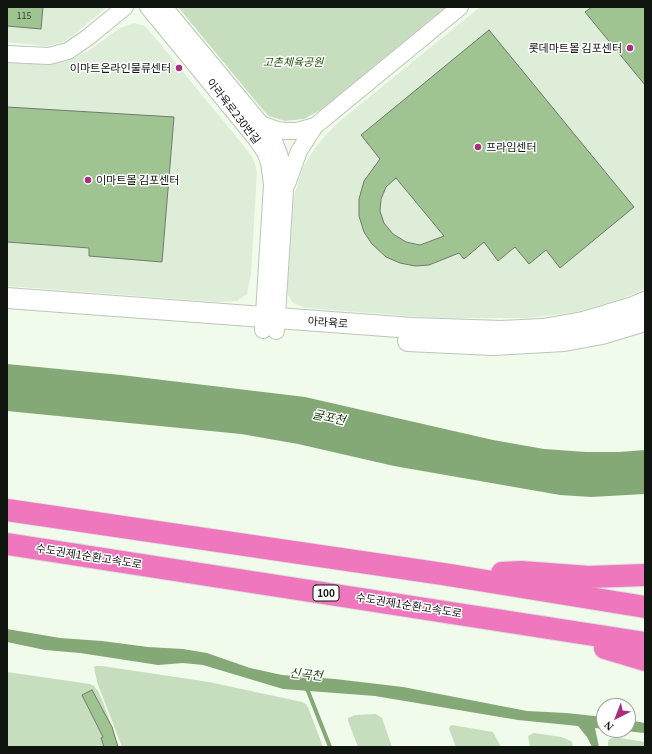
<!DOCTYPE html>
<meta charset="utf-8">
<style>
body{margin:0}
#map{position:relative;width:652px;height:754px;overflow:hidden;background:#f0fbeb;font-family:Georgia,serif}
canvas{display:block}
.frame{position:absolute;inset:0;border:8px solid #111510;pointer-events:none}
.north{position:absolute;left:596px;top:698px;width:40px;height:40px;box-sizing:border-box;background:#fff;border:1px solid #a0a19f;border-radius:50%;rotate:222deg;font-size:11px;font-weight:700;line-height:16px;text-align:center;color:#111510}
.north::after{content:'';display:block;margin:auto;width:14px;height:18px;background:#aa2d7e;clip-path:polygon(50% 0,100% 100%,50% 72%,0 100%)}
</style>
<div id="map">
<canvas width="652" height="754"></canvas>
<div class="frame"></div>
<div class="north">N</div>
</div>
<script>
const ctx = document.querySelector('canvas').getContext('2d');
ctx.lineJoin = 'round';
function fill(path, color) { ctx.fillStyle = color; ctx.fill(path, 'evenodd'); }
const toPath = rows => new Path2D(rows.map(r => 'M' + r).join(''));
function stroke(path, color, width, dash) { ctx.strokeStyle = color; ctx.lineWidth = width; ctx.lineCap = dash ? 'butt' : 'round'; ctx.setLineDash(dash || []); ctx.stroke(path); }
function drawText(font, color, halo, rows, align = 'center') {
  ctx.font = font + ' Georgia,"Noto Sans KR",serif'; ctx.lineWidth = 3; ctx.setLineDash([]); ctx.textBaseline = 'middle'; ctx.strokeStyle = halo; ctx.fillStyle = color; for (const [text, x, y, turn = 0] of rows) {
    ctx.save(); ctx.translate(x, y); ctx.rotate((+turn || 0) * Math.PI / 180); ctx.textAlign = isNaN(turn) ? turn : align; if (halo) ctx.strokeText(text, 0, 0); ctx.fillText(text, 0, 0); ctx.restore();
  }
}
const built = toPath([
 [7,7,107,7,70,38,61,43,46,46,7,42],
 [480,7,645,7,645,289,621,299,577,312,530,318,435,318,306,308,293,303,287,293,286,287,292,203,302,169,315,148,324,137,340,121],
 [134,23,145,26,152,34,243,145,252,157,255,164,257,172,251,274,247,294,237,301,218,302,7,286,7,63,44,64,67,61,88,51,120,28]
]);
const green = toPath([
 [178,7,446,7,322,109,304,119,285,121,269,116,263,110],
 [96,666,102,666,209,682,302,702,306,704,308,707,323,747,122,747,97,682,94,667],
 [7,672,90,684,94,686,98,691,103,702,119,747,7,747],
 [376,714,382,718,392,747,358,747,348,721,348,718,355,715],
 [452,725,493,732,501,747,456,747,449,729,450,726],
 [534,733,561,737,569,740,572,742,573,747,530,747,528,736],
 [614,737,645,742,645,747,608,747,608,742,609,739]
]);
const water = toPath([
 [7,364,121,375,305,397,493,440,544,449,586,452,619,452,645,450,645,494,591,497,560,495,394,466,298,444,241,434,7,411],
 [7,629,60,638,102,641,148,647,183,649,207,653,250,668,282,675,335,679,403,687,527,711,566,713,604,717,604,729,595,728,599,747,592,747,587,737,578,726,518,720,375,696,283,689,203,665,183,663,158,665,80,653,45,650,7,642],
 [628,720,645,723,645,733,615,730,628,730]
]);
const stream = toPath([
 [306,686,330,747]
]);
const building = toPath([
 [7,7,43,7,41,29,7,26,7,7],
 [592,7,645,7,645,85,585,12,592,7],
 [489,30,634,207,560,268,546,250,529,264,515,247,498,261,484,242,464,259,459,253,429,265,415,266,400,263,386,257,372,244,364,232,359,216,359,199,364,181,380,159,361,135,489,30],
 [396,178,444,236,420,245,406,242,393,234,384,223,380,211,381,199,386,187,396,178],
 [7,107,174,117,162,262,89,256,89,248,7,242,7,107],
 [92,690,112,727,118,747,104,747,101,738,103,737,82,695,92,690]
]);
const minor = toPath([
 [148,7,257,140,265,152,269,162,272,185,263,330],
 [164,7,261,124,274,141,279,154,283,167,285,190,276,331],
 [7,54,49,56,68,51,87,38,125,7],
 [261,124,277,130,286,131,297,131,315,126],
 [287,184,299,151,315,126,460,7]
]);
const tertiary = toPath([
 [7,298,412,328,501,331,543,329,583,322,633,307,645,302],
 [408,341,493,345,564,341,602,334,645,321]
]);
const motorway = toPath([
 [7,510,443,574,645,607],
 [7,544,645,643],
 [502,573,521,572,589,577,645,575],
 [605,648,645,660]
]);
const markers = [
 [630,48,4,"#aa2d7e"],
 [179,68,4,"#aa2d7e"],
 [478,147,4,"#aa2d7e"],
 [88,180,4,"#aa2d7e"]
];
const numberNames = [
 ["115",24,16]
];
const shields = [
 [326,593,26]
];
const shieldNames = [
 ["100",326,593]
];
const poiNames = [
 ["롯데마트몰 김포센터",622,48],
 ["이마트온라인물류센터",171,68],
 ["프라임센터",486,147,"left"],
 ["이마트몰 김포센터",96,180,"left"]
];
const parkNames = [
 ["고촌체육공원",293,62]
];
const streetNames = [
 ["아라육로230번길",234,111,52],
 ["아라육로",328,322,4],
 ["수도권제1순환고속도로",89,556,9],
 ["수도권제1순환고속도로",409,605,9]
];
const waterNames = [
 ["굴포천",329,417,12],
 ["신곡천",306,674,6]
];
fill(built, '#deedd8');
fill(green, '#c7debe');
fill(water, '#85a877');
stroke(stream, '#85a877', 4);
fill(building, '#a0c491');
stroke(building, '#717a6d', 1);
stroke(minor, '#bcc6b8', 18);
stroke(tertiary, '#bcc6b8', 22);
stroke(motorway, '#dedede', 24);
stroke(minor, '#fff', 16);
stroke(tertiary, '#fff', 20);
stroke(motorway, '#ee77bd', 22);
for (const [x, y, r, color] of markers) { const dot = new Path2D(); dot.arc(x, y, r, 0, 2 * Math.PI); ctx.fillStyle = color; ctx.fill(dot); stroke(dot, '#fff', 1.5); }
drawText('9px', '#354130', null, numberNames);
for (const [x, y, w] of shields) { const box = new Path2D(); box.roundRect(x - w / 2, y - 8, w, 16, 3); ctx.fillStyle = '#fff'; ctx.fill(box); stroke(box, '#111510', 1); }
drawText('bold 10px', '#111510', null, shieldNames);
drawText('11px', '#111510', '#fff', poiNames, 'right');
drawText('italic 11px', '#235008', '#fff', parkNames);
drawText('11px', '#111510', '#fff', streetNames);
drawText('italic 12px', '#183a05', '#fff', waterNames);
</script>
